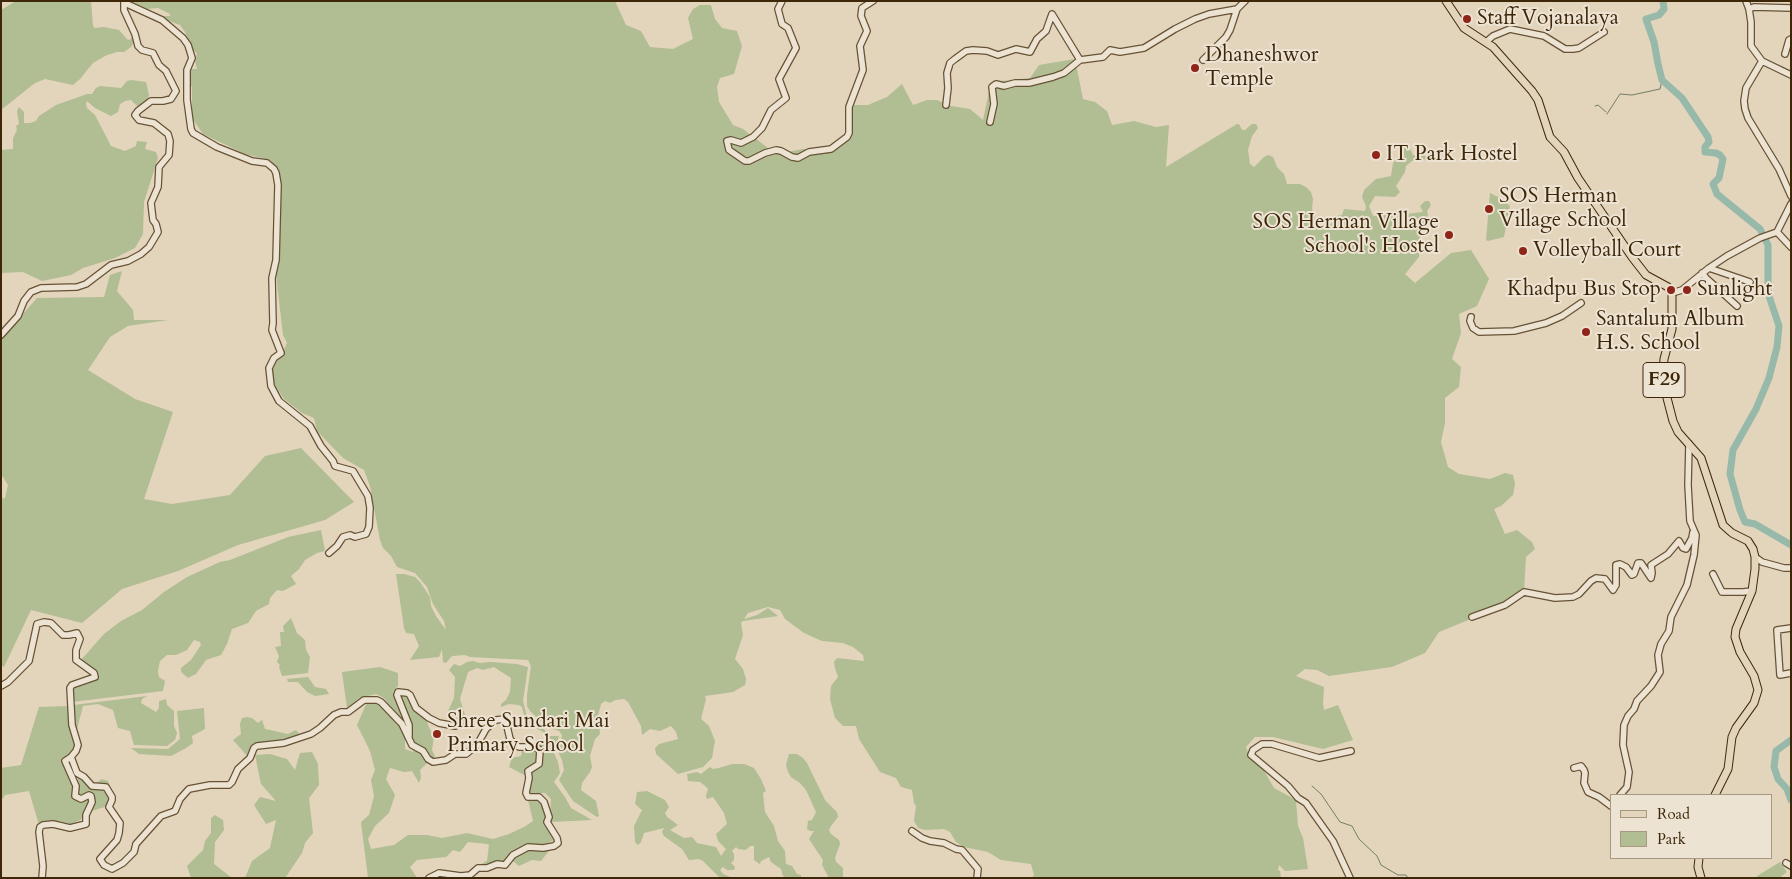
<!DOCTYPE html>
<style>
body{margin:0}
#map{position:relative;width:1792px;height:879px;overflow:hidden;background:#e3d4bc;font-family:Cardo,serif}
canvas{display:block}
.frame{position:absolute;inset:0;border:2px solid #3e2708;pointer-events:none}
.legend{position:absolute;left:1610px;top:794px;width:162px;height:65px;box-sizing:border-box;background:#ede3d3;border:1px solid #a79882;margin:0;padding:6px 9px;list-style:none;font-size:15px;color:#3e2708}
.legend li{display:flex;align-items:center;gap:10px;height:25px}
.legend b{width:25px;border:1px solid #a79882}
</style>
<div id="map">
<canvas width="1792" height="879"></canvas>
<div class="frame"></div>
<ul class="legend">
<li><b style="height:6px;background:#e3d4bc"></b>Road</li>
<li><b style="height:14px;background:#b1bd93"></b>Park</li>
</ul>
</div>
<script>
const ctx = document.querySelector('canvas').getContext('2d');
ctx.lineJoin = 'round';
function fill(path, color) { ctx.fillStyle = color; ctx.fill(path, 'evenodd'); }
const toPath = rows => new Path2D(rows.map(r => 'M' + r).join(''));
function stroke(path, color, width, dash) { ctx.strokeStyle = color; ctx.lineWidth = width; ctx.lineCap = dash ? 'butt' : 'round'; ctx.setLineDash(dash || []); ctx.stroke(path); }
function drawText(font, color, halo, rows, align = 'center') {
  ctx.font = font + ' Cardo,serif'; ctx.lineWidth = 4; ctx.setLineDash([]); ctx.textBaseline = 'middle'; ctx.strokeStyle = halo; ctx.fillStyle = color; for (const [text, x, y, turn = 0] of rows) {
    ctx.save(); ctx.translate(x, y); ctx.rotate((+turn || 0) * Math.PI / 180); ctx.textAlign = isNaN(turn) ? turn : align; if (halo) ctx.strokeText(text, 0, 0); ctx.fillText(text, 0, 0); ctx.restore();
  }
}
const green = toPath([
 [16,1,91,1,93,26,95,28,104,27,119,30,128,40,131,39,133,33,135,40,131,47,124,52,117,52,107,55,93,63,80,79,73,85,45,79,35,83,1,110,1,10],
 [130,1,615,1,626,25,641,31,650,47,673,49,693,39,688,18,693,9,700,5,711,5,715,19,722,28,737,31,742,46,734,74,720,78,717,87,719,102,733,125,743,129,776,154,803,149,831,150,843,144,852,134,853,125,850,113,854,105,868,105,887,97,902,84,913,105,927,100,937,100,951,106,970,109,983,120,991,82,1030,78,1039,65,1075,59,1083,99,1095,102,1107,111,1112,125,1134,121,1156,127,1169,125,1166,167,1237,124,1239,124,1242,130,1245,130,1252,124,1256,124,1258,128,1252,136,1248,150,1250,164,1254,167,1264,157,1268,155,1273,157,1277,167,1284,174,1287,184,1300,184,1306,187,1311,192,1313,199,1312,209,1316,220,1313,228,1323,225,1330,225,1337,216,1342,215,1344,209,1365,211,1366,206,1362,197,1364,190,1376,179,1391,176,1393,163,1405,147,1411,150,1413,155,1423,155,1427,157,1427,159,1412,161,1406,166,1405,172,1396,186,1400,192,1395,197,1375,196,1369,206,1373,216,1387,215,1395,211,1406,214,1423,212,1420,206,1425,201,1429,201,1431,205,1427,211,1428,215,1420,230,1419,257,1405,274,1415,283,1451,253,1471,250,1489,279,1477,306,1459,314,1461,333,1452,359,1461,367,1459,387,1445,398,1445,423,1441,442,1448,467,1459,474,1490,479,1505,473,1513,475,1515,484,1513,495,1501,506,1494,509,1505,534,1517,530,1532,542,1535,549,1526,557,1524,592,1505,605,1439,632,1425,653,1392,667,1329,676,1317,670,1305,669,1296,676,1324,687,1323,704,1324,710,1338,705,1353,740,1323,749,1273,737,1255,737,1246,747,1249,755,1262,767,1274,788,1296,800,1298,826,1303,838,1308,869,1285,871,1279,865,1278,870,1280,871,1281,878,1032,878,1034,875,1031,864,1001,860,988,852,964,847,956,842,950,832,944,829,925,830,918,828,914,821,916,806,914,803,912,790,901,787,896,778,880,772,859,739,856,726,843,726,835,718,830,699,831,686,838,677,835,668,834,662,837,658,864,661,863,655,853,647,843,643,822,641,804,633,785,619,780,610,768,607,748,613,744,619,757,615,768,608,778,616,743,621,741,623,743,635,735,659,743,669,746,679,745,685,733,692,705,696,706,699,701,719,709,726,715,741,712,758,703,767,678,774,656,754,655,748,659,744,678,739,676,732,671,726,660,731,650,729,642,735,641,726,628,702,624,699,615,700,610,703,605,701,601,704,598,716,600,734,595,739,590,756,592,767,590,772,582,783,581,790,596,801,599,816,597,817,573,801,559,780,564,770,562,760,559,754,562,735,559,731,547,727,530,711,527,706,527,695,531,666,528,660,470,657,465,655,452,656,446,663,443,662,442,649,439,657,410,660,419,646,414,634,406,633,404,628,396,574,404,574,415,577,420,582,430,597,431,606,436,616,446,630,444,621,433,604,427,587,415,573,397,567,391,556,383,548,380,540,370,486,364,470,343,458,317,431,314,418,302,413,284,399,273,382,272,365,283,352,287,343,283,335,276,275,279,225,276,167,270,160,245,154,203,134,192,118,192,87,188,81,189,69,197,69,195,61,197,53,192,50,185,32,180,25,164,19,164,16,170,16,170,14,158,8,148,9],
 [131,80,146,82,149,95,147,100,138,107,131,100,125,101,120,104,118,112,111,116,95,108,87,101,86,104,87,108,95,115,111,146,125,151,136,146,137,141,147,142,145,149,156,152,158,158,144,202,143,234,135,248,115,258,83,268,71,275,42,281,23,272,1,273,1,150,13,149,13,138,17,130,16,126,19,124,17,111,19,107,24,112,24,123,30,123,36,121,39,116,56,105,87,94,92,94,96,88,100,86,121,88,127,81],
 [1490,193,1498,197,1510,206,1504,237,1488,241,1486,240],
 [122,271,117,291,133,310,134,320,168,320,128,326,110,337,88,370,135,399,173,412,144,499,172,504,230,495,265,456,301,448,354,502,325,520,238,545,178,571,122,589,82,623,31,610,4,667,1,665,1,499,5,498,8,485,1,474,1,339,37,298,104,297,110,275],
 [321,530,325,551,317,553,305,560,299,569,291,576,296,584,283,591,277,590,270,598,269,604,256,611,248,623,232,629,227,644,221,655,206,660,196,674,188,678,181,672,181,668,191,660,201,645,200,642,194,640,187,650,176,655,167,655,160,661,158,671,159,677,165,681,163,691,72,702,72,686,97,679,96,672,80,661,104,634,121,621,142,610,164,592,187,577,220,562,230,560,288,537],
 [291,618,297,633,305,640,306,650,310,657,308,673,282,676,279,667,280,665,277,662,279,656,275,647,281,646,280,632,284,632,283,626],
 [473,661,480,663,491,662,517,664,528,667,523,701,526,713,530,720,542,726,548,735,526,722,522,707,519,705,509,704,501,707,501,704,506,700,510,692,511,678,494,667,483,670,477,668,468,672,460,699,468,725,464,727,454,720,448,711,454,698,455,677,449,670,454,664,460,666,467,662],
 [380,667,398,673,398,686,393,692,400,705,406,725,395,713,384,698,376,694,359,698,347,708,342,672],
 [308,677,315,687,326,689,329,694,315,696,307,692,298,682,288,682,287,679],
 [399,693,404,693,426,714,428,725,434,737,432,750,435,756,432,759,414,744,410,734,408,716,404,705,399,698],
 [147,696,142,699,141,703,156,712,159,708,159,701,166,699,167,705,174,711,174,726,177,733,175,740,167,746,134,745,130,731,118,728,113,710,98,704,83,706,76,733,73,723,73,705],
 [378,699,403,727,405,736,405,749,413,752,412,745,422,751,429,761,420,770,421,778,419,783,412,771,404,772,390,768,386,779,395,795,389,813,375,826,368,839,371,849,394,845,408,835,427,835,442,838,467,833,493,839,509,834,524,827,533,821,528,800,537,797,547,808,544,821,553,835,554,840,540,846,526,845,501,863,492,863,488,866,476,867,487,861,489,845,487,844,468,842,460,852,453,850,446,857,417,860,410,867,417,878,368,878,361,822,369,815,374,796,371,780,375,770,370,751,357,725,368,700],
 [69,706,70,726,75,746,73,751,63,760,75,781,73,796,88,797,90,801,84,811,84,818,78,821,71,824,59,821,43,823,39,825,29,791,5,795,1,801,1,768,21,765,39,707],
 [204,708,205,729,192,736,193,743,186,748,171,756,139,754,131,748,168,749,180,739,177,711],
 [247,717,252,718,258,723,262,720,265,729,288,734,296,730,300,735,297,737,280,742,260,744,248,757,233,740,241,734,240,724,242,718],
 [550,736,559,736,554,753,558,762,560,773,554,782,565,797,571,808,592,820,550,822,551,799,545,793,528,793,530,778,509,767,512,758,521,756,522,750,532,748,542,743],
 [312,752,318,764,319,785,309,798,313,833,305,843,302,853,285,878,245,878,252,861,270,848,276,820,266,824,254,805,260,797,276,801,261,784,255,755,270,754,287,759,295,770,300,753],
 [789,754,797,754,803,758,807,763,825,800,837,812,838,817,831,826,829,830,831,834,839,840,840,844,835,858,836,862,843,868,843,878,829,878,822,865,823,860,809,839,814,831,810,831,807,829,808,821,812,820,816,812,806,790,800,783,791,777,788,772,786,765],
 [732,764,744,764,754,768,761,779,766,791,763,793,765,812,774,826,778,841,785,851,786,864,792,866,797,874,801,875,801,878,787,878,783,876,781,869,771,862,769,857,761,861,760,864,758,863,754,860,754,846,750,846,746,850,738,849,736,847,732,851,734,854,734,860,731,863,735,867,734,870,727,870,723,867,720,870,723,874,733,878,720,878,703,861,699,859,689,860,682,849,664,836,662,832,664,828,644,833,641,842,638,845,635,842,634,826,642,810,635,804,637,792,647,791,665,800,669,807,665,813,667,817,678,825,670,830,684,838,692,837,697,843,716,847,721,856,726,849,718,841,716,834,727,824,724,813,713,797,707,799,706,796,708,789,704,785,700,782,688,781,687,774,697,772,701,774,710,767,713,769,719,768],
 [71,768,90,783,96,783,102,779,108,781,113,794,108,806,88,812,92,796,78,794,76,789,79,784,78,779],
 [215,815,223,820,224,830,215,842,214,864,232,878,191,878,187,866,203,850,205,841,211,833,211,818],
 [552,847,541,861,532,860,519,866,513,861,510,861,527,850],
 [1780,862,1787,872,1779,878,1758,878,1757,876]
]);
const stream = toPath([
 [1595,106,1598,105,1606,112],
 [1607,114,1620,94,1632,95,1660,89,1662,80],
 [1312,786,1321,794,1340,822,1352,826,1359,839,1377,856,1381,865,1398,875,1406,875,1408,878]
]);
const river = toPath([
 [1663,1,1664,9,1659,15,1646,19,1654,42,1658,64,1662,80,1682,98,1708,137,1709,142,1705,147,1705,152,1716,153,1720,155,1723,159,1719,178,1713,184,1717,194,1760,229,1768,245,1768,293,1779,326,1777,347,1769,378,1756,409,1733,450,1730,474,1740,510,1745,522,1755,524,1791,545],
 [1791,740,1776,751,1774,767,1778,779,1787,789,1791,800]
]);
const minor = toPath([
 [782,1,778,9,782,24,788,28,796,48,779,79,786,98,771,110,762,128,753,137,741,143,731,140,727,141,729,150,745,161,749,161,765,153,776,150,781,151,792,157,798,158,809,152,831,149,847,137,849,133,849,107,863,70,860,46,867,31,861,16,862,8,873,1],
 [1746,1,1749,9,1751,22,1751,46,1762,61,1746,88,1744,101,1745,109,1748,118,1779,169,1791,196],
 [125,3,162,20,183,38,188,45,192,58,187,70,187,100,191,129,193,133,217,147,252,161,267,163,274,169,276,173,278,185,276,260,272,278,273,323,272,330,281,353,274,358,269,368,271,386,279,401,310,426,321,446,333,461,335,466,353,471,368,496,370,508,369,527,366,534,355,537,350,535,343,537,337,546,329,553],
 [1749,9,1754,7,1791,8],
 [1486,42,1493,36,1510,29,1544,36,1565,49,1573,49,1579,48,1604,32],
 [1785,54,1789,40,1791,39],
 [1203,60,1226,37,1230,30,1237,9,1245,1],
 [1762,61,1791,75],
 [946,105,948,88,947,73,950,63,955,59,966,51,973,50,987,51,998,55,1016,49,1030,52,1037,39,1046,31,1052,14,1080,60],
 [990,122,994,104,992,87,996,84,1004,86,1015,83,1029,83,1053,77,1064,73,1080,60,1103,57,1110,50,1120,52,1144,48,1175,29,1195,19,1209,14,1237,9],
 [1777,232,1791,204],
 [1777,232,1791,247],
 [1709,268,1750,282],
 [1702,273,1706,278,1737,306],
 [1672,293,1682,290,1709,268,1727,256,1760,238,1777,232],
 [1471,317,1470,321,1473,328,1479,332,1514,331,1546,323,1562,316,1581,303],
 [1,335,18,316,24,301,31,292,41,288,77,287,86,284,111,265,128,261,141,254,149,247,158,232,156,224,153,220,151,203,158,187,159,167,169,155,170,141,168,134,154,123,139,120,135,115,138,111,151,101,163,101,171,99,176,91,166,71,159,65,153,53,142,50,138,46,135,34,124,10,124,1],
 [1755,557,1762,562,1784,568,1791,568],
 [1713,574,1722,592,1743,592,1752,591],
 [1472,617,1505,605,1524,592,1555,598,1573,597,1579,594,1591,581,1596,578,1605,579,1613,590,1616,585,1616,565,1620,564,1626,567,1632,575,1634,574,1638,563,1641,563,1651,578,1652,573,1651,565,1668,554,1679,541,1683,548,1686,549,1692,538,1693,532],
 [1791,628,1777,630,1780,675,1791,673],
 [1,686,8,682,29,661,37,624,44,622,51,623,63,635,69,635,77,633,80,639,76,650,76,660,94,673,95,677,72,685,70,688,72,725,78,745,76,751,71,757,77,773,84,777,92,786,106,787,112,797,112,800,109,807,120,823,119,833,117,840,100,859,104,865,112,869,123,863,134,852,136,844,161,816,175,811,180,799,189,789,210,785,229,785,232,782,238,769,250,758,254,748,257,746,284,743,311,734,320,728,334,715,341,712,348,712,364,700,377,700,381,702,402,724,412,745,423,751,428,759,433,762,446,760,455,754,466,754,477,745,486,729,496,720,504,719,506,722,510,739,513,743,519,747,535,747,540,750,539,764,528,771,529,778,526,793,528,797,539,797,544,802,549,817,547,822,557,838,558,843,554,846,543,848,528,847,513,855,505,865,497,864,487,868,478,868,470,875,461,876,439,873,429,878],
 [409,736,409,725,397,695,398,692,407,693,410,695,416,708,429,718,439,723,455,726],
 [1574,768,1581,766,1584,770,1585,773,1584,783,1588,792,1599,797,1611,806],
 [1620,795,1627,787,1629,772,1623,745,1624,725,1628,716,1634,709,1637,701,1651,686,1660,672,1658,655,1661,644,1669,631,1671,617,1687,585,1694,555,1696,535,1690,521,1688,485,1689,444],
 [912,831,922,838,930,841,944,843,956,849,962,850,978,869,977,878],
 [1786,863,1791,866],
 [42,878,43,866,39,832,40,827,43,825,53,824,70,828,86,824,86,815,92,802,91,796,89,795,81,799,75,796,76,786,65,761,71,757],
 [1350,878,1333,841,1306,803,1298,798,1288,786,1251,755,1253,750,1262,744,1272,744,1319,758,1351,751]
]);
const major = toPath([
 [1446,1,1464,28,1493,47,1532,91,1538,100,1550,137,1564,152,1578,178,1632,257,1646,275,1668,287,1672,293,1672,329,1664,359,1663,374,1666,394,1673,421,1678,432,1701,458,1723,525,1732,533,1748,541,1753,549,1755,557,1755,569,1752,591,1736,629,1735,637,1740,652,1754,676,1758,690,1754,703,1736,728,1732,737,1728,769,1715,795],
 [1699,858,1698,867,1701,878]
]);
const markers = [
 [1467,19,5,"#8f2418"],
 [1195,68,5,"#8f2418"],
 [1376,155,5,"#8f2418"],
 [1489,209,5,"#8f2418"],
 [1449,235,5,"#8f2418"],
 [1523,251,5,"#8f2418"],
 [1671,290,5,"#8f2418"],
 [1687,290,5,"#8f2418"],
 [1586,332,5,"#8f2418"],
 [437,734,5,"#8f2418"]
];
const shields = [
 [1664,380,42]
];
const shieldNames = [
 ["F29",1664,380]
];
const poiNames = [
 ["Staff Vojanalaya",1477,19],
 ["Dhaneshwor",1205,56],
 ["Temple",1205,80],
 ["IT Park Hostel",1386,155],
 ["SOS Herman",1499,197],
 ["Village School",1499,221],
 ["SOS Herman Village",1439,223,"right"],
 ["School's Hostel",1439,247,"right"],
 ["Volleyball Court",1533,251],
 ["Khadpu Bus Stop",1661,290,"right"],
 ["Sunlight",1697,290],
 ["Santalum Album",1596,320],
 ["H.S. School",1596,344],
 ["Shree Sundari Mai",447,722],
 ["Primary School",447,746]
];
fill(green, '#b1bd93');
stroke(stream, '#737f69', 1);
stroke(river, '#96b9aa', 7);
stroke(minor, '#675235', 8);
stroke(major, '#3e2708', 9);
stroke(minor, '#ede3d3', 5.5);
stroke(major, '#e3d4bc', 7);
for (const [x, y, r, color] of markers) { const dot = new Path2D(); dot.arc(x, y, r, 0, 2 * Math.PI); ctx.fillStyle = color; ctx.fill(dot); stroke(dot, '#ede3d3', 2); }
for (const [x, y, w] of shields) { const box = new Path2D(); box.roundRect(x - w / 2, y - 17.5, w, 35, 4); ctx.fillStyle = '#ede3d3'; ctx.fill(box); stroke(box, '#3e2708', 1); }
drawText('bold 20px', '#3e2708', null, shieldNames);
drawText('21px', '#3e2708', '#ede3d3', poiNames, 'left');
</script>
